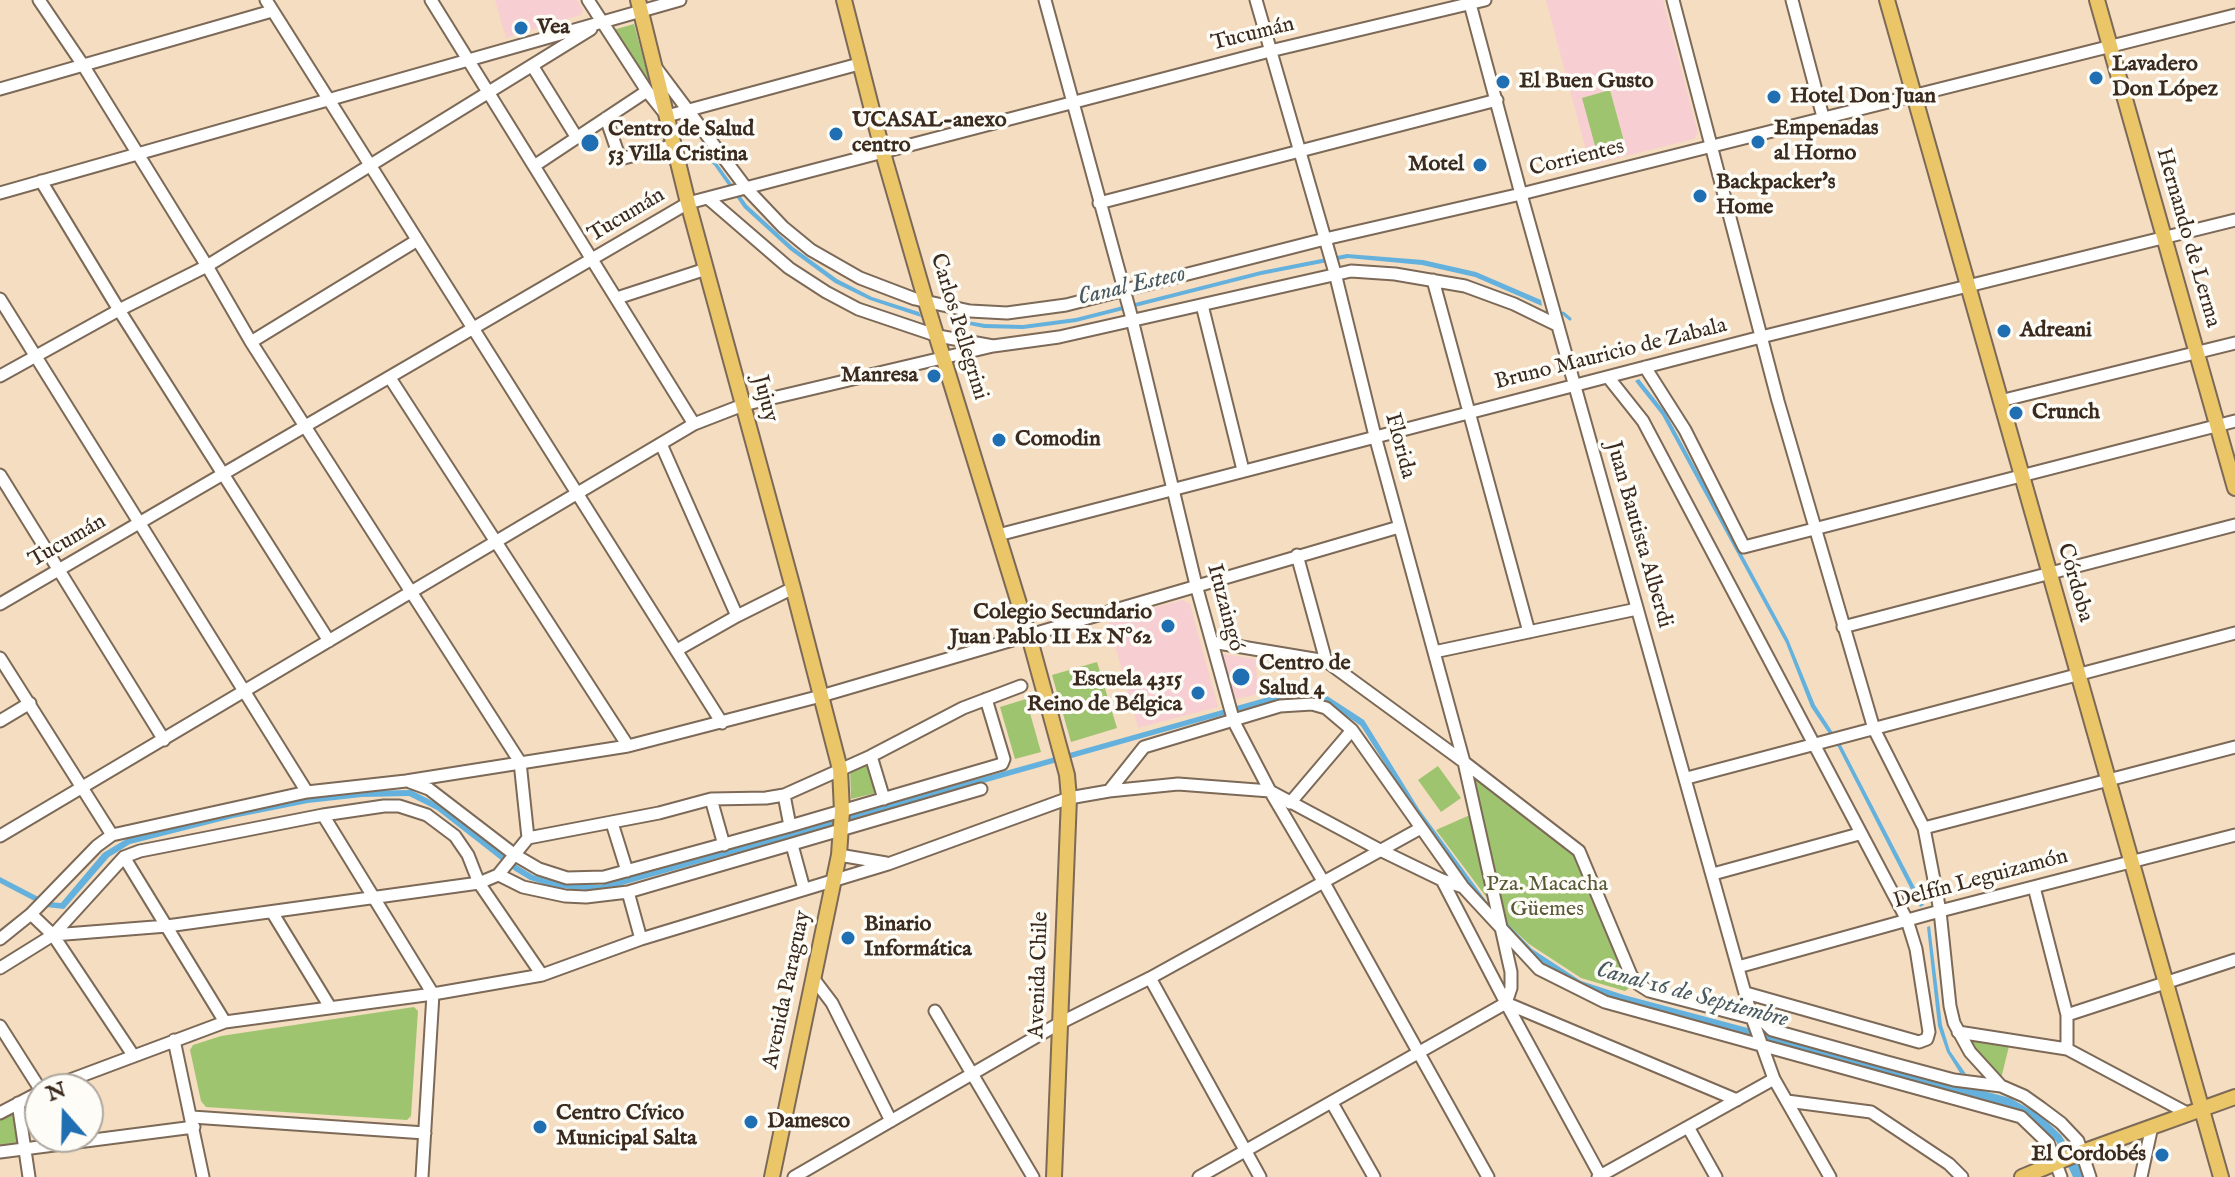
<!DOCTYPE html>
<meta charset="utf-8">
<style>
body{margin:0}
#map{position:relative;width:2235px;height:1177px;overflow:hidden;background:#f4ddc0;font-family:"IM FELL English",serif}
canvas{display:block}
.north{position:absolute;left:24px;top:1073px;width:80px;height:80px;box-sizing:border-box;background:#fdfcf7;border:2px solid #afa8a0;border-radius:50%;rotate:340deg;font-size:22px;font-weight:700;line-height:32px;text-align:center;color:#3b2a1e}
.north::after{content:'';display:block;margin:auto;width:28px;height:36px;background:#1f6fb2;clip-path:polygon(50% 0,100% 100%,50% 72%,0 100%)}
</style>
<div id="map">
<canvas width="2235" height="1177"></canvas>
<div class="north">N</div>
</div>
<script>
const ctx = document.querySelector('canvas').getContext('2d');
ctx.lineJoin = 'round';
function fill(path, color) { ctx.fillStyle = color; ctx.fill(path, 'evenodd'); }
const toPath = rows => new Path2D(rows.map(r => 'M' + r).join(''));
function stroke(path, color, width, dash) { ctx.strokeStyle = color; ctx.lineWidth = width; ctx.lineCap = dash ? 'butt' : 'round'; ctx.setLineDash(dash || []); ctx.stroke(path); }
function drawText(font, color, halo, rows, align = 'center') {
  ctx.font = font + ' "IM FELL English",serif'; ctx.lineWidth = 7; ctx.setLineDash([]); ctx.textBaseline = 'middle'; ctx.strokeStyle = halo; ctx.fillStyle = color; for (const [text, x, y, turn = 0] of rows) {
    ctx.save(); ctx.translate(x, y); ctx.rotate((+turn || 0) * Math.PI / 180); ctx.textAlign = isNaN(turn) ? turn : align; if (halo) ctx.strokeText(text, 0, 0); ctx.fillText(text, 0, 0); ctx.restore();
  }
}
const built = toPath([
 [495,0,577,0,583,10,581,15,506,38],
 [1546,0,1663,0,1698,133,1694,139,1590,165],
 [1183,600,1190,604,1218,707,1138,728,1108,620],
 [1223,654,1255,659,1259,694,1231,700,1220,658]
]);
const green = toPath([
 [634,24,649,80,645,82,613,30],
 [1610,90,1625,145,1597,153,1582,98],
 [1097,662,1117,728,1071,742,1052,675],
 [1026,699,1041,752,1015,759,1000,707],
 [868,761,876,793,851,799,850,768],
 [1438,766,1461,798,1441,812,1418,780],
 [1474,776,1575,852,1630,977,1632,986,1625,991,1581,978,1529,944,1505,922],
 [1470,815,1487,898,1436,830],
 [414,1007,418,1011,411,1116,407,1120,206,1107,201,1101,190,1050,193,1045,221,1036],
 [1961,1034,2010,1042,2000,1083],
 [12,1110,17,1144,0,1146,0,1117]
]);
const water = toPath([
 [708,158,716,162,747,205,793,247,837,279,872,297,919,312,921,317,870,300,835,283,790,250,744,208,714,165,707,160],
 [1347,254,1423,260,1476,272,1541,300,1542,306,1475,277,1422,265,1348,258,1261,275,1076,322,1023,329,984,328,950,321,950,318,985,324,1023,325,1076,318,1261,271],
 [1639,379,1665,412,1788,639,1815,705,1841,745,1924,905,1920,907,1838,747,1811,707,1786,643,1662,415,1635,381],
 [1290,691,1321,692,1364,720,1419,809,1487,902,1532,949,1581,981,1624,995,2010,1098,2040,1115,2061,1135,2078,1162,2083,1177,2073,1177,2056,1141,2026,1115,2011,1107,1580,989,1529,953,1473,893,1415,811,1361,726,1322,699,1291,696,601,891,557,888,530,880,515,871,437,810,409,796,362,797,308,803,233,818,130,844,109,857,64,909,46,907,0,883,0,877,48,902,61,903,103,853,128,838,231,813,307,798,362,791,411,790,440,805,518,866,533,875,559,883,600,885],
 [1930,926,1942,1025,1950,1051,1966,1074,1960,1073,1947,1052,1938,1026,1927,927]
]);
const stream = toPath([
 [1563,313,1570,319]
]);
const minor = toPath([
 [266,0,722,723],
 [431,0,694,424],
 [588,0,647,91,667,116,859,64],
 [1045,0,1131,315,1196,585,1234,722,1270,791,1323,881,1488,1177],
 [1469,0,1521,194,1752,1018,1774,1079,1830,1177],
 [1673,0,1778,401,1874,729,1924,828,1940,911,1950,1006,1954,1023,1970,1052,2001,1086,2024,1096,2041,1108,2061,1123,2078,1141,2090,1177],
 [1792,0,1823,117],
 [533,67,577,138],
 [657,69,747,189,783,227,811,250,860,278,915,299,970,311,1007,313,1066,305,1325,239,1521,194,2235,15],
 [0,89,272,11],
 [606,118,620,159,675,145],
 [534,166,647,91],
 [41,181,119,310,329,641],
 [0,193,680,0],
 [709,199,789,268,826,292,858,309,938,336,993,346,1059,337,1351,271,1395,274,1465,286,1514,304,1557,325],
 [1099,203,1497,100],
 [1433,280,1529,632],
 [617,298,706,269],
 [0,299,307,792],
 [1202,305,1243,470],
 [251,342,416,241],
 [1645,367,1685,430,1744,547,2235,421],
 [0,376,119,310,207,266,591,29],
 [1608,377,1643,421,1907,920,1916,949,1929,1032,1927,1039,1919,1042,1746,993],
 [390,378,628,746],
 [2000,401,2235,343],
 [661,444,737,616],
 [0,475,164,740],
 [998,535,1761,337,2235,220],
 [1297,555,1326,661],
 [0,604,688,203,1270,51,1485,0],
 [1843,627,2235,525],
 [1212,642,1326,661,1464,762,1579,851,1631,975,1638,984,1649,991,1752,1018,1764,1022,1772,1030,1887,1062,1954,1080,2001,1086],
 [677,650,737,616,793,588],
 [1434,652,1637,609],
 [0,658,112,835],
 [0,721,30,703],
 [871,756,884,799],
 [1687,778,2235,633],
 [410,782,429,789,515,855,539,869,567,878,604,877,790,826,1002,764,1004,759,986,699],
 [1109,791,1144,747,1280,706,1312,704,1326,708,1352,730,1463,887,1539,969,1605,1002,2021,1117,2048,1143,2061,1177],
 [784,795,790,826],
 [711,799,724,845],
 [1290,803,1352,730],
 [323,815,433,994,422,1177],
 [612,823,627,871],
 [1924,828,2235,747],
 [0,836,694,424,743,405,993,346],
 [528,838,659,813,711,799,766,798,784,795,871,756,963,708,1021,686],
 [792,845,804,889],
 [839,855,886,863],
 [124,857,225,1022],
 [1713,874,1859,834],
 [499,875,523,887,565,896,586,897,628,892,981,789],
 [1442,880,1506,1003,1601,1177],
 [2034,887,2067,1015,2067,1049],
 [628,892,641,939],
 [272,912,330,1007],
 [31,914,53,935,133,1055],
 [53,935,124,857,140,851,323,815,384,806,399,806,427,815,455,836,468,855,479,883,542,975],
 [0,939,31,914,97,846,112,835,307,792,406,781,628,746,821,696,1399,527],
 [1738,967,1940,911,2235,835],
 [0,968,53,935,167,926,479,883,498,875,528,838,520,762,251,342,207,266,83,65,39,0],
 [813,978,832,1003,891,1121],
 [1150,978,1260,1177],
 [1506,1003,1737,1100],
 [935,1011,1033,1177],
 [2067,1015,2235,960],
 [0,1026,40,1089],
 [1958,1032,2067,1049,2189,1114],
 [174,1040,203,1177],
 [46,1089,225,1022,433,994,542,975,641,939,888,864,1069,798,1109,791,1178,784,1270,791,1380,850,1442,880,1463,887],
 [1787,1101,1871,1112,1949,1164,1962,1177],
 [18,1103,29,1177],
 [1332,1103,1374,1177],
 [0,1113,40,1092],
 [192,1117,425,1133],
 [1688,1127,1716,1177],
 [0,1152,194,1127],
 [794,1177,1060,1023,1150,978,1421,828],
 [1199,1177,1506,1003,1511,988,1511,972,1464,762,1375,436,1335,273,1256,0],
 [1598,1177,1774,1079],
 [2141,1177,2152,1126]
]);
const major = toPath([
 [638,0,688,203,793,588,840,769,842,811,839,855,772,1177],
 [844,0,883,153,926,302,1029,636,1067,775,1069,798,1054,1177],
 [1887,0,2221,1177],
 [2097,0,2235,488],
 [2022,1177,2082,1152,2235,1097]
]);
const markers = [
 [521,28,8,"#1f6fb2"],
 [2096,78,8,"#1f6fb2"],
 [1503,82,8,"#1f6fb2"],
 [1774,97,8,"#1f6fb2"],
 [836,134,8,"#1f6fb2"],
 [1758,142,8,"#1f6fb2"],
 [590,143,10,"#1f6fb2"],
 [1480,165,8,"#1f6fb2"],
 [1700,196,8,"#1f6fb2"],
 [2004,331,8,"#1f6fb2"],
 [934,376,8,"#1f6fb2"],
 [2016,413,8,"#1f6fb2"],
 [999,440,8,"#1f6fb2"],
 [1168,626,8,"#1f6fb2"],
 [1241,677,10,"#1f6fb2"],
 [1198,693,8,"#1f6fb2"],
 [848,938,8,"#1f6fb2"],
 [751,1122,8,"#1f6fb2"],
 [540,1127,8,"#1f6fb2"],
 [2162,1155,8,"#1f6fb2"]
];
const poiNames = [
 ["Vea",537,28],
 ["Lavadero",2112,65],
 ["Don López",2112,90],
 ["El Buen Gusto",1519,82],
 ["Hotel Don Juan",1790,97],
 ["UCASAL-anexo",852,121],
 ["centro",852,146],
 ["Empenadas",1774,129],
 ["al Horno",1774,154],
 ["Centro de Salud",608,130],
 ["53 Villa Cristina",608,155],
 ["Motel",1464,165,"right"],
 ["Backpacker's",1716,183],
 ["Home",1716,208],
 ["Adreani",2020,331],
 ["Manresa",918,376,"right"],
 ["Crunch",2032,413],
 ["Comodin",1015,440],
 ["Colegio Secundario",1152,613,"right"],
 ["Juan Pablo II Ex N°62",1152,638,"right"],
 ["Centro de",1259,664],
 ["Salud 4",1259,689],
 ["Escuela 4315",1182,680,"right"],
 ["Reino de Bélgica",1182,705,"right"],
 ["Binario",864,925],
 ["Informática",864,950],
 ["Centro Cívico",556,1114],
 ["Municipal Salta",556,1139],
 ["Damesco",767,1122],
 ["El Cordobés",2146,1155,"right"]
];
const streetNames = [
 ["Tucumán",1253,35,-14],
 ["Corrientes",1577,159,-14],
 ["Tucumán",627,216,-31],
 ["Hernando de Lerma",2187,238,74],
 ["Carlos Pellegrini",958,327,73],
 ["Bruno Mauricio de Zabala",1611,355,-14],
 ["Jujuy",764,399,75],
 ["Florida",1399,446,75],
 ["Juan Bautista Alberdi",1638,535,74],
 ["Tucumán",68,542,-30],
 ["Córdoba",2074,583,74],
 ["Ituzaingó",1224,608,75],
 ["Delfín Leguizamón",1981,880,-15],
 ["Avenida Chile",1040,975,-88],
 ["Avenida Paraguay",788,990,-78]
];
const parkNames = [
 ["Pza. Macacha",1547,885],
 ["Güemes",1547,910]
];
const waterNames = [
 ["Canal Esteco",1132,287,-13],
 ["Canal 16 de Septiembre",1692,996,15]
];
fill(built, '#f7cfd2');
fill(green, '#9fc46f');
fill(water, '#64b1dd');
stroke(stream, '#64b1dd', 3);
stroke(minor, '#7c6957', 15);
stroke(major, '#7c6957', 18);
stroke(minor, '#fff', 11);
stroke(major, '#eac669', 14);
for (const [x, y, r, color] of markers) { const dot = new Path2D(); dot.arc(x, y, r, 0, 2 * Math.PI); ctx.fillStyle = color; ctx.fill(dot); stroke(dot, '#fdfcf7', 3); }
drawText('bold 22px', '#3b2a1e', '#fdfcf7', poiNames, 'left');
drawText('22px', '#3b2a1e', '#fdfcf7', streetNames);
drawText('22px', '#595836', '#fdfcf7', parkNames);
drawText('italic 24px', '#495961', '#fdfcf7', waterNames);
</script>
